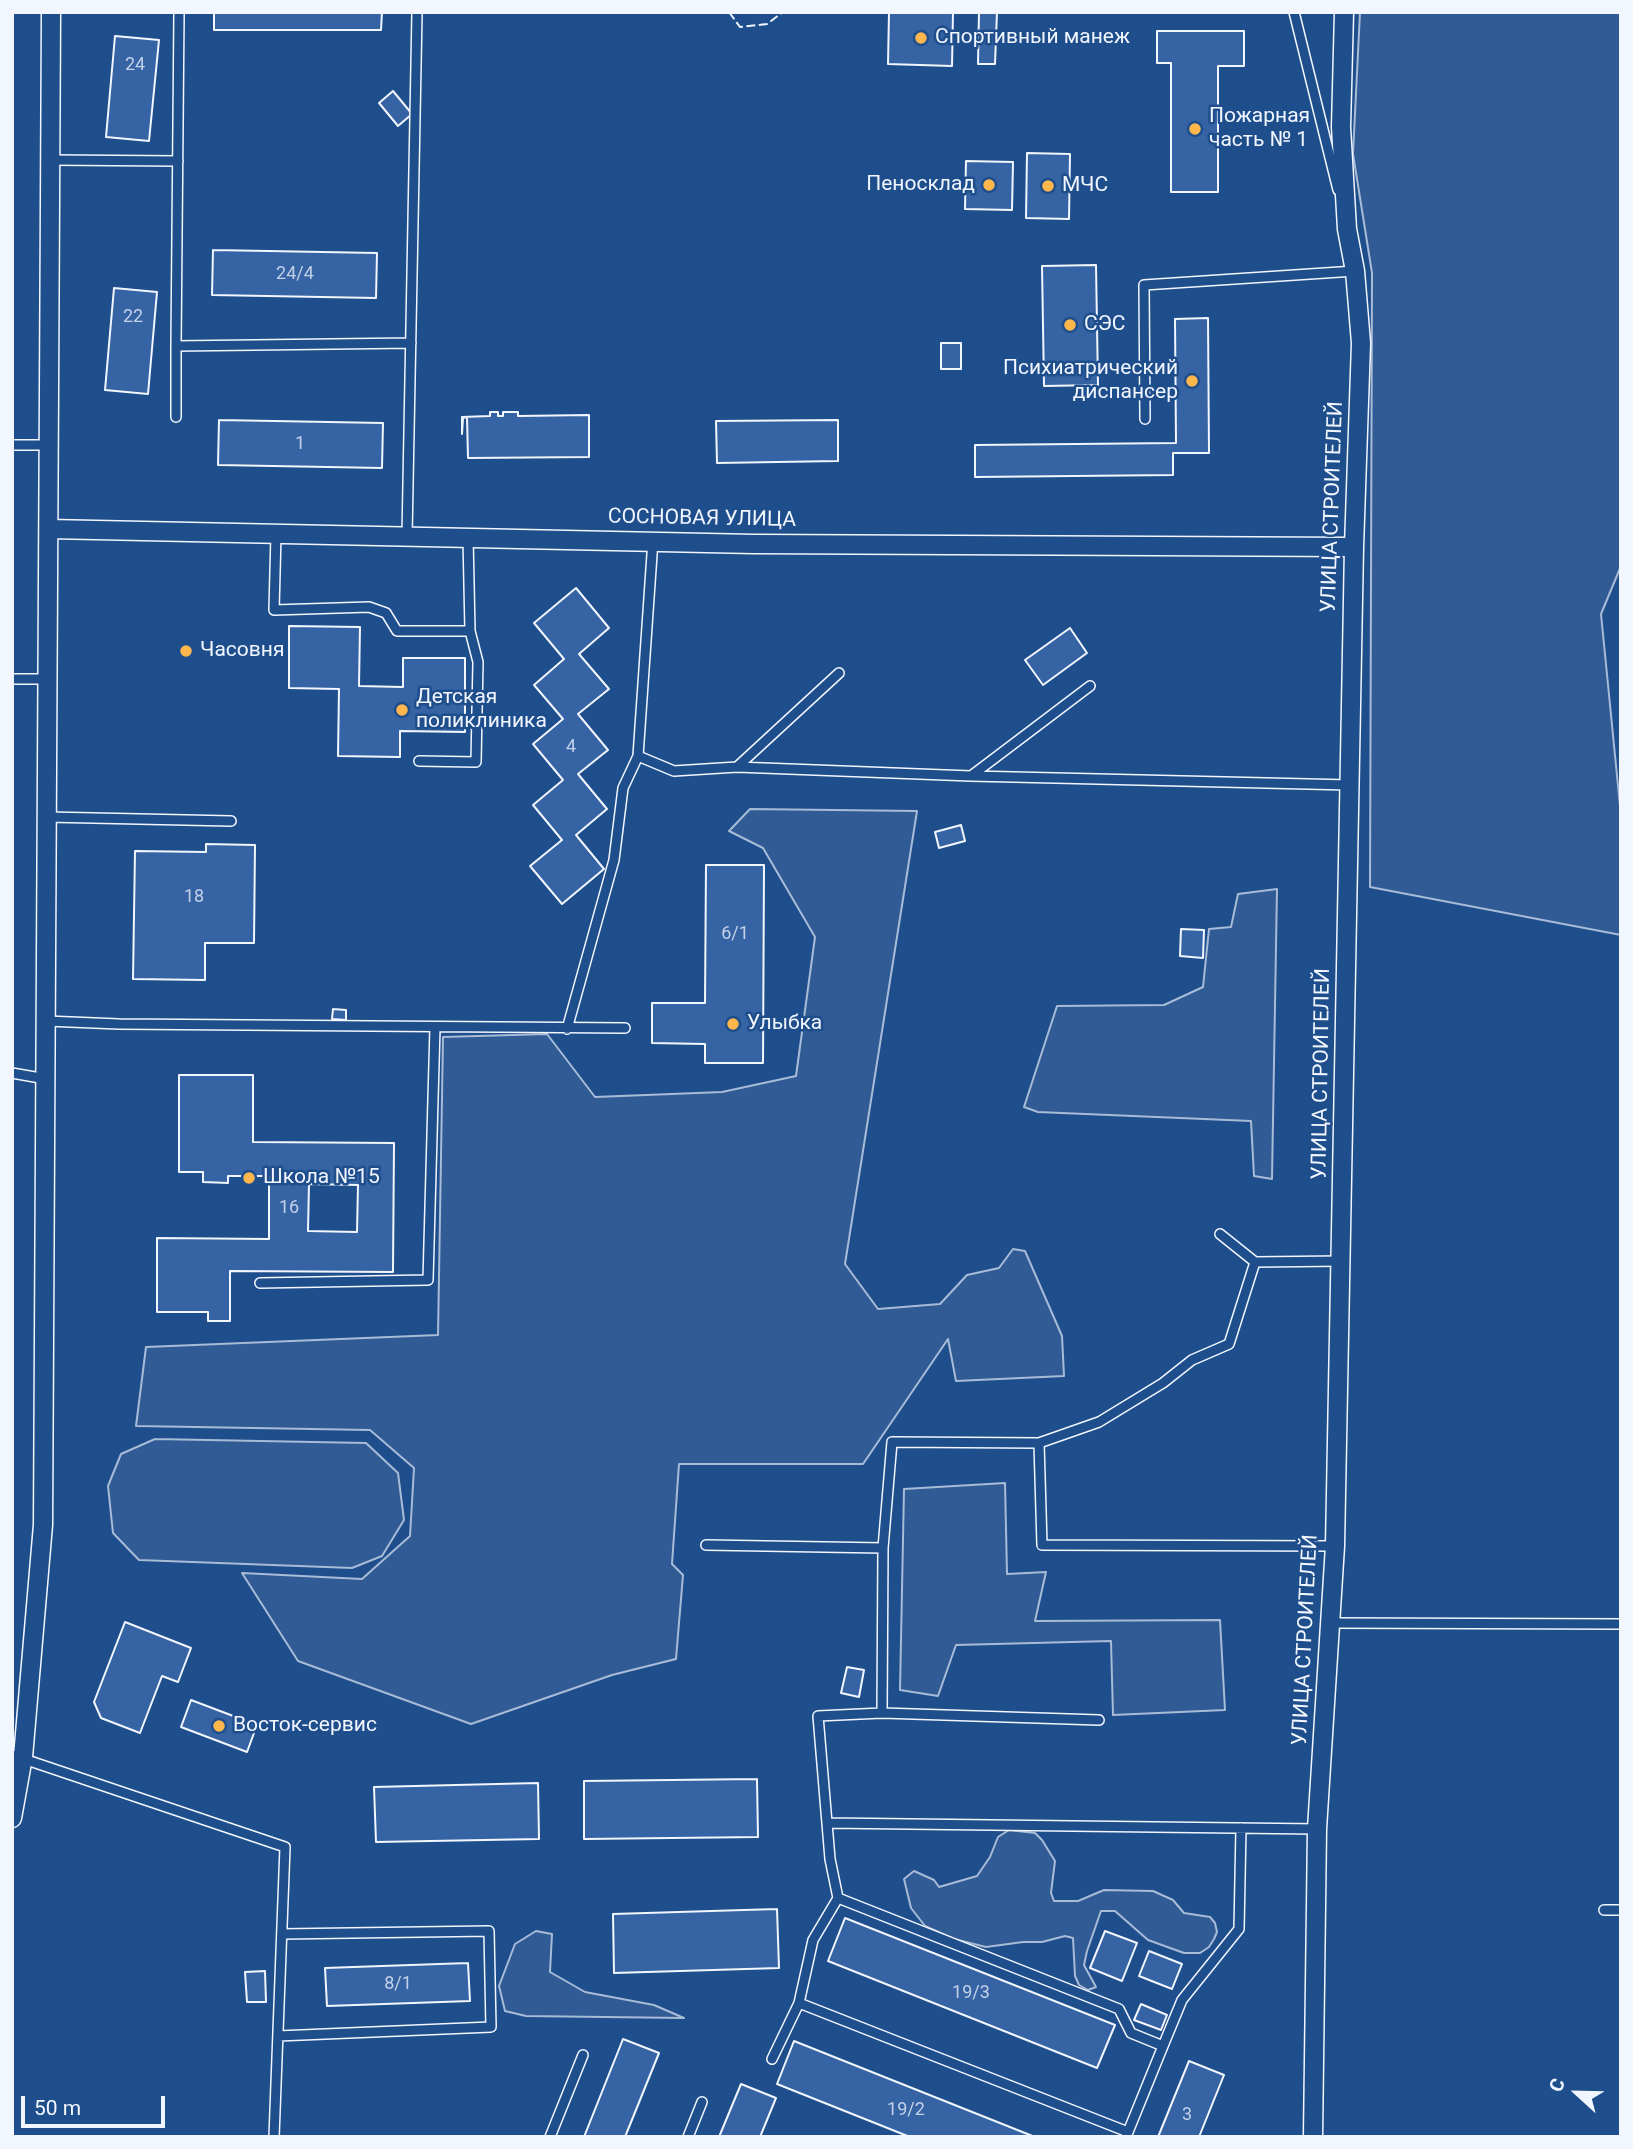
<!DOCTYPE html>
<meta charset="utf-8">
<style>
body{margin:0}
#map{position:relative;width:1633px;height:2149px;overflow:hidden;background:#1f4e8c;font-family:Roboto,sans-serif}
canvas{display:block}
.frame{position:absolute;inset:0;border:14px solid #f2f6ff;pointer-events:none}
.north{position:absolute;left:1542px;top:2058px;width:70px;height:70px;-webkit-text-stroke:5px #1f4e8c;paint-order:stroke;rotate:292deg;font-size:19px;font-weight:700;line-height:28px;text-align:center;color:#f2f6ff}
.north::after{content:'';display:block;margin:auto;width:24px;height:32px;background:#f2f6ff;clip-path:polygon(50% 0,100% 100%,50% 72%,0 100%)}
.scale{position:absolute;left:21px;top:2096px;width:144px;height:32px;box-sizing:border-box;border:4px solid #f2f6ff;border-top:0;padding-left:9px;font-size:21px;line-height:24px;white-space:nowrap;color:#f2f6ff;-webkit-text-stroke:5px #1f4e8c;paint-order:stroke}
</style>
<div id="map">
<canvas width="1633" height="2149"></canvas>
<div class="frame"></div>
<div class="north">С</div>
<div class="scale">50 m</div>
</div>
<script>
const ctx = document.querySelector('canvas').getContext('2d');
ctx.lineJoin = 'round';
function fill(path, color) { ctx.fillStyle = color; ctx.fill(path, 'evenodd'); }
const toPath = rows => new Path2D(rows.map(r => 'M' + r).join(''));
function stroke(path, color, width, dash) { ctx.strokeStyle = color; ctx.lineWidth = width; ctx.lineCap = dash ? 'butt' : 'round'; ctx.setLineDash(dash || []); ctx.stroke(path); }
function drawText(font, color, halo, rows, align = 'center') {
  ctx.font = font + ' Roboto,sans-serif'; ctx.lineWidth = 5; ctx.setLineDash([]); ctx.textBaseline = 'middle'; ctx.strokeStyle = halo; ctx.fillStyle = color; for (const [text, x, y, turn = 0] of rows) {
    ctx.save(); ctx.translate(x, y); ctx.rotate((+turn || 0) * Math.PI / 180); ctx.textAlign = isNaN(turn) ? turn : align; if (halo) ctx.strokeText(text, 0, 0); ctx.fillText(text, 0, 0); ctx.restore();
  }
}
const green = toPath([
 [1360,12,1621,12,1621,566,1601,614,1621,816,1621,935,1370,887,1372,273,1353,154,1360,12],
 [750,809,917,811,845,1264,878,1309,940,1304,967,1275,999,1268,1013,1249,1025,1251,1062,1336,1064,1376,956,1381,948,1339,863,1464,679,1464,672,1564,683,1575,676,1659,612,1675,471,1724,298,1661,242,1573,362,1579,410,1536,414,1468,370,1430,136,1426,146,1347,438,1335,443,1037,547,1034,595,1097,722,1092,796,1076,815,937,763,848,729,831,750,809],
 [1277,889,1272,1179,1254,1176,1251,1121,1038,1112,1024,1107,1057,1006,1164,1005,1203,987,1209,929,1231,927,1238,894,1277,889],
 [155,1439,366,1443,398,1473,404,1520,382,1556,352,1568,139,1560,113,1533,108,1486,121,1454,155,1439],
 [1005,1483,1007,1574,1046,1572,1035,1621,1220,1620,1225,1710,1113,1715,1111,1641,956,1645,938,1696,900,1690,904,1489,1005,1483],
 [1009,1830,1035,1833,1042,1840,1055,1861,1051,1893,1054,1901,1078,1901,1104,1890,1153,1891,1173,1900,1184,1913,1210,1917,1215,1923,1217,1932,1214,1939,1209,1947,1200,1953,1184,1953,1148,1940,1115,1911,1101,1911,1087,1951,1084,1965,1096,1987,1088,1990,1079,1985,1075,1976,1073,1938,1065,1936,1042,1942,1023,1942,986,1947,954,1939,925,1926,911,1908,904,1879,914,1871,934,1880,939,1887,977,1876,990,1857,998,1837,1009,1830],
 [536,1931,552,1934,550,1972,585,1992,654,2005,684,2018,526,2016,505,2011,499,1986,515,1944,536,1931]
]);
const building = toPath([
 [214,12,382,12,381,30,214,30,214,12],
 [889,12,953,12,952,66,888,64,889,12],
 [979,12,997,12,995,64,978,64,979,12],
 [1157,31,1244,31,1244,66,1218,66,1218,192,1171,192,1171,63,1157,63,1157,31],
 [115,36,159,40,149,141,106,137,115,36],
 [393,91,412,114,398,126,379,103,393,91],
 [1027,153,1070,154,1069,219,1026,218,1027,153],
 [966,161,1013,162,1012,210,965,209,966,161],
 [213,250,377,253,376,298,212,295,213,250],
 [1096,265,1098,385,1044,386,1042,266,1096,265],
 [114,288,157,292,148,394,105,390,114,288],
 [1208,318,1209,453,1173,453,1173,475,975,477,975,445,1176,443,1175,319,1208,318],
 [941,343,961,343,961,369,941,369,941,343],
 [490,412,498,412,498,416,503,416,503,412,518,412,518,416,589,415,589,457,468,458,467,417,463,418,462,434,462,417,490,416,490,412],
 [219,420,383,423,382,468,218,465,219,420],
 [838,420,838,461,717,463,716,421,838,420],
 [576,588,609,628,579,654,609,689,578,714,608,750,578,774,607,809,576,835,604,869,562,904,530,866,562,840,533,805,563,780,533,744,563,719,534,685,564,659,534,623,576,588],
 [289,626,360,627,359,686,403,687,403,658,465,658,465,732,400,731,400,757,338,756,339,689,289,688,289,626],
 [1070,628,1087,653,1043,685,1025,660,1070,628],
 [961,825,965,841,939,848,935,832,961,825],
 [206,844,255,845,254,943,205,943,205,980,133,979,135,851,206,852,206,844],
 [706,865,764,865,763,1063,705,1063,705,1044,652,1043,652,1003,705,1003,706,865],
 [1181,929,1204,930,1203,958,1180,956,1181,929],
 [333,1009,346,1010,346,1020,332,1019,333,1009],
 [179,1075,253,1075,253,1142,394,1143,393,1272,230,1271,230,1321,208,1321,208,1312,157,1312,157,1238,269,1239,269,1176,228,1176,228,1183,203,1182,203,1172,179,1172,179,1075],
 [309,1184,358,1185,357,1232,308,1231,309,1184],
 [125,1622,191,1648,178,1682,162,1676,140,1733,101,1718,94,1702,125,1622],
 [847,1667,864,1670,859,1697,841,1693,847,1667],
 [191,1700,257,1725,247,1752,181,1727,191,1700],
 [757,1779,758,1837,584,1839,584,1781,757,1779],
 [538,1783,539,1839,376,1842,374,1787,538,1783],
 [777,1909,779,1968,614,1973,613,1914,777,1909],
 [845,1918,1115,2025,1097,2068,828,1961,845,1918],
 [1105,1931,1137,1943,1122,1981,1090,1968,1105,1931],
 [1149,1951,1182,1964,1172,1989,1139,1976,1149,1951],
 [468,1963,470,2001,327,2006,325,1968,468,1963],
 [265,1971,266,2002,247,2002,245,1972,265,1971],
 [1141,2004,1167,2015,1161,2030,1134,2020,1141,2004],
 [623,2039,659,2053,625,2137,584,2137,623,2039],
 [794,2041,1035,2137,910,2137,777,2084,794,2041],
 [1189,2061,1224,2075,1199,2137,1158,2137,1189,2061],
 [741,2084,776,2098,760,2137,719,2137,741,2084]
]);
const service = toPath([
 [1294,12,1338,190],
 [51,160,178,161],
 [176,346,179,12],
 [176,417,176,346,411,343],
 [1145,419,1144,285,1355,271],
 [12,445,49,445],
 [276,534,274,610,369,607,386,613,397,631,470,631],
 [407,536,417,12],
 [12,679,48,679],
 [638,756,674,771,737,767,839,673],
 [419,761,476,762,478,662,470,631,468,538],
 [737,767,971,776,1350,785],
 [971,776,1090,686],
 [47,817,231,821],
 [46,1021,119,1024,625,1028],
 [567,1029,614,860,623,788,638,756,653,540],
 [12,1073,46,1079],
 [1220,1234,1255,1262],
 [260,1283,428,1280,435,1027],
 [1039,1443,1099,1422,1163,1383,1192,1360,1229,1344,1255,1262,1341,1261],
 [706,1545,883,1548],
 [1332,1623,1621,1624],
 [882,1713,1099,1720],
 [12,1755,285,1847,274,2137],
 [828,1823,1317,1829],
 [838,1898,830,1859,818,1716,882,1713,883,1548,892,1442,1039,1443,1042,1545,1335,1546],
 [1604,1910,1621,1910],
 [799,2003,1128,2132],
 [278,2036,491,2027,489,1931,282,1934],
 [1163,2046,1182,2000,1239,1929,1241,1828],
 [772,2059,799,2003,813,1940,838,1898,1119,2009,1131,2033,1163,2046,1126,2137],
 [550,2137,583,2055],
 [688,2137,702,2102]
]);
const minor = toPath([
 [49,529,754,544,1354,547],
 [12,1818,23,1757,43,1525,51,12],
 [1313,2137,1317,1829,1335,1546,1354,547,1361,343,1355,271,1347,229,1341,127,1344,12]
]);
const fence = toPath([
 [729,12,740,27,767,24,783,12]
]);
const markers = [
 [921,38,7,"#ffb74d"],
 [1195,129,7,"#ffb74d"],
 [989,185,7,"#ffb74d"],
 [1048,186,7,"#ffb74d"],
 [1070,325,7,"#ffb74d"],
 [1192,381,7,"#ffb74d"],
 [186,651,7,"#ffb74d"],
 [402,710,7,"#ffb74d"],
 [733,1024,7,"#ffb74d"],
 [249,1178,7,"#ffb74d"],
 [219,1726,7,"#ffb74d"]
];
const numberNames = [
 ["24",135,65],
 ["24/4",295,274],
 ["22",133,317],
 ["1",300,444],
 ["4",571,747],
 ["18",194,897],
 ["6/1",735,934],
 ["16",289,1208],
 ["8/1",398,1984],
 ["19/3",971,1993],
 ["19/2",906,2110],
 ["3",1187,2115]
];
const poiNames = [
 ["Спортивный манеж",935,38],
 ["Пожарная",1209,117],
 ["часть № 1",1209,141],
 ["Пеносклад",975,185,"right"],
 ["МЧС",1062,186],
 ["СЭС",1084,325],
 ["Психиатрический",1178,369,"right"],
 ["диспансер",1178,393,"right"],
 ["Часовня",200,651],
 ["Детская",416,698],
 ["поликлиника",416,722],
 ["Улыбка",747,1024],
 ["Школа №15",263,1178],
 ["Восток-сервис",233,1726]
];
const streetNames = [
 ["УЛИЦА СТРОИТЕЛЕЙ",1333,507,-88],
 ["СОСНОВАЯ УЛИЦА",702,519,1],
 ["УЛИЦА СТРОИТЕЛЕЙ",1322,1074,-89],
 ["УЛИЦА СТРОИТЕЛЕЙ",1306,1640,-87]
];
fill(green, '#305b95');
stroke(green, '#a8bbd7', 2);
fill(building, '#3563a3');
stroke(building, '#f2f6ff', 2);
stroke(service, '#f2f6ff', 12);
stroke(minor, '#f2f6ff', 21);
stroke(service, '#1f4e8c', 9);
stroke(minor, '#1f4e8c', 18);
stroke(fence, '#f2f6ff', 2, [9, 3.5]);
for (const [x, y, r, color] of markers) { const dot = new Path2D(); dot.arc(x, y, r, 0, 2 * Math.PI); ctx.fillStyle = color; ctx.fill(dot); stroke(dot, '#1f4e8c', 2.5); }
drawText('18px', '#c3d1e8', null, numberNames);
drawText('21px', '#f2f6ff', '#1f4e8c', poiNames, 'left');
drawText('21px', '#f2f6ff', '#1f4e8c', streetNames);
</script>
